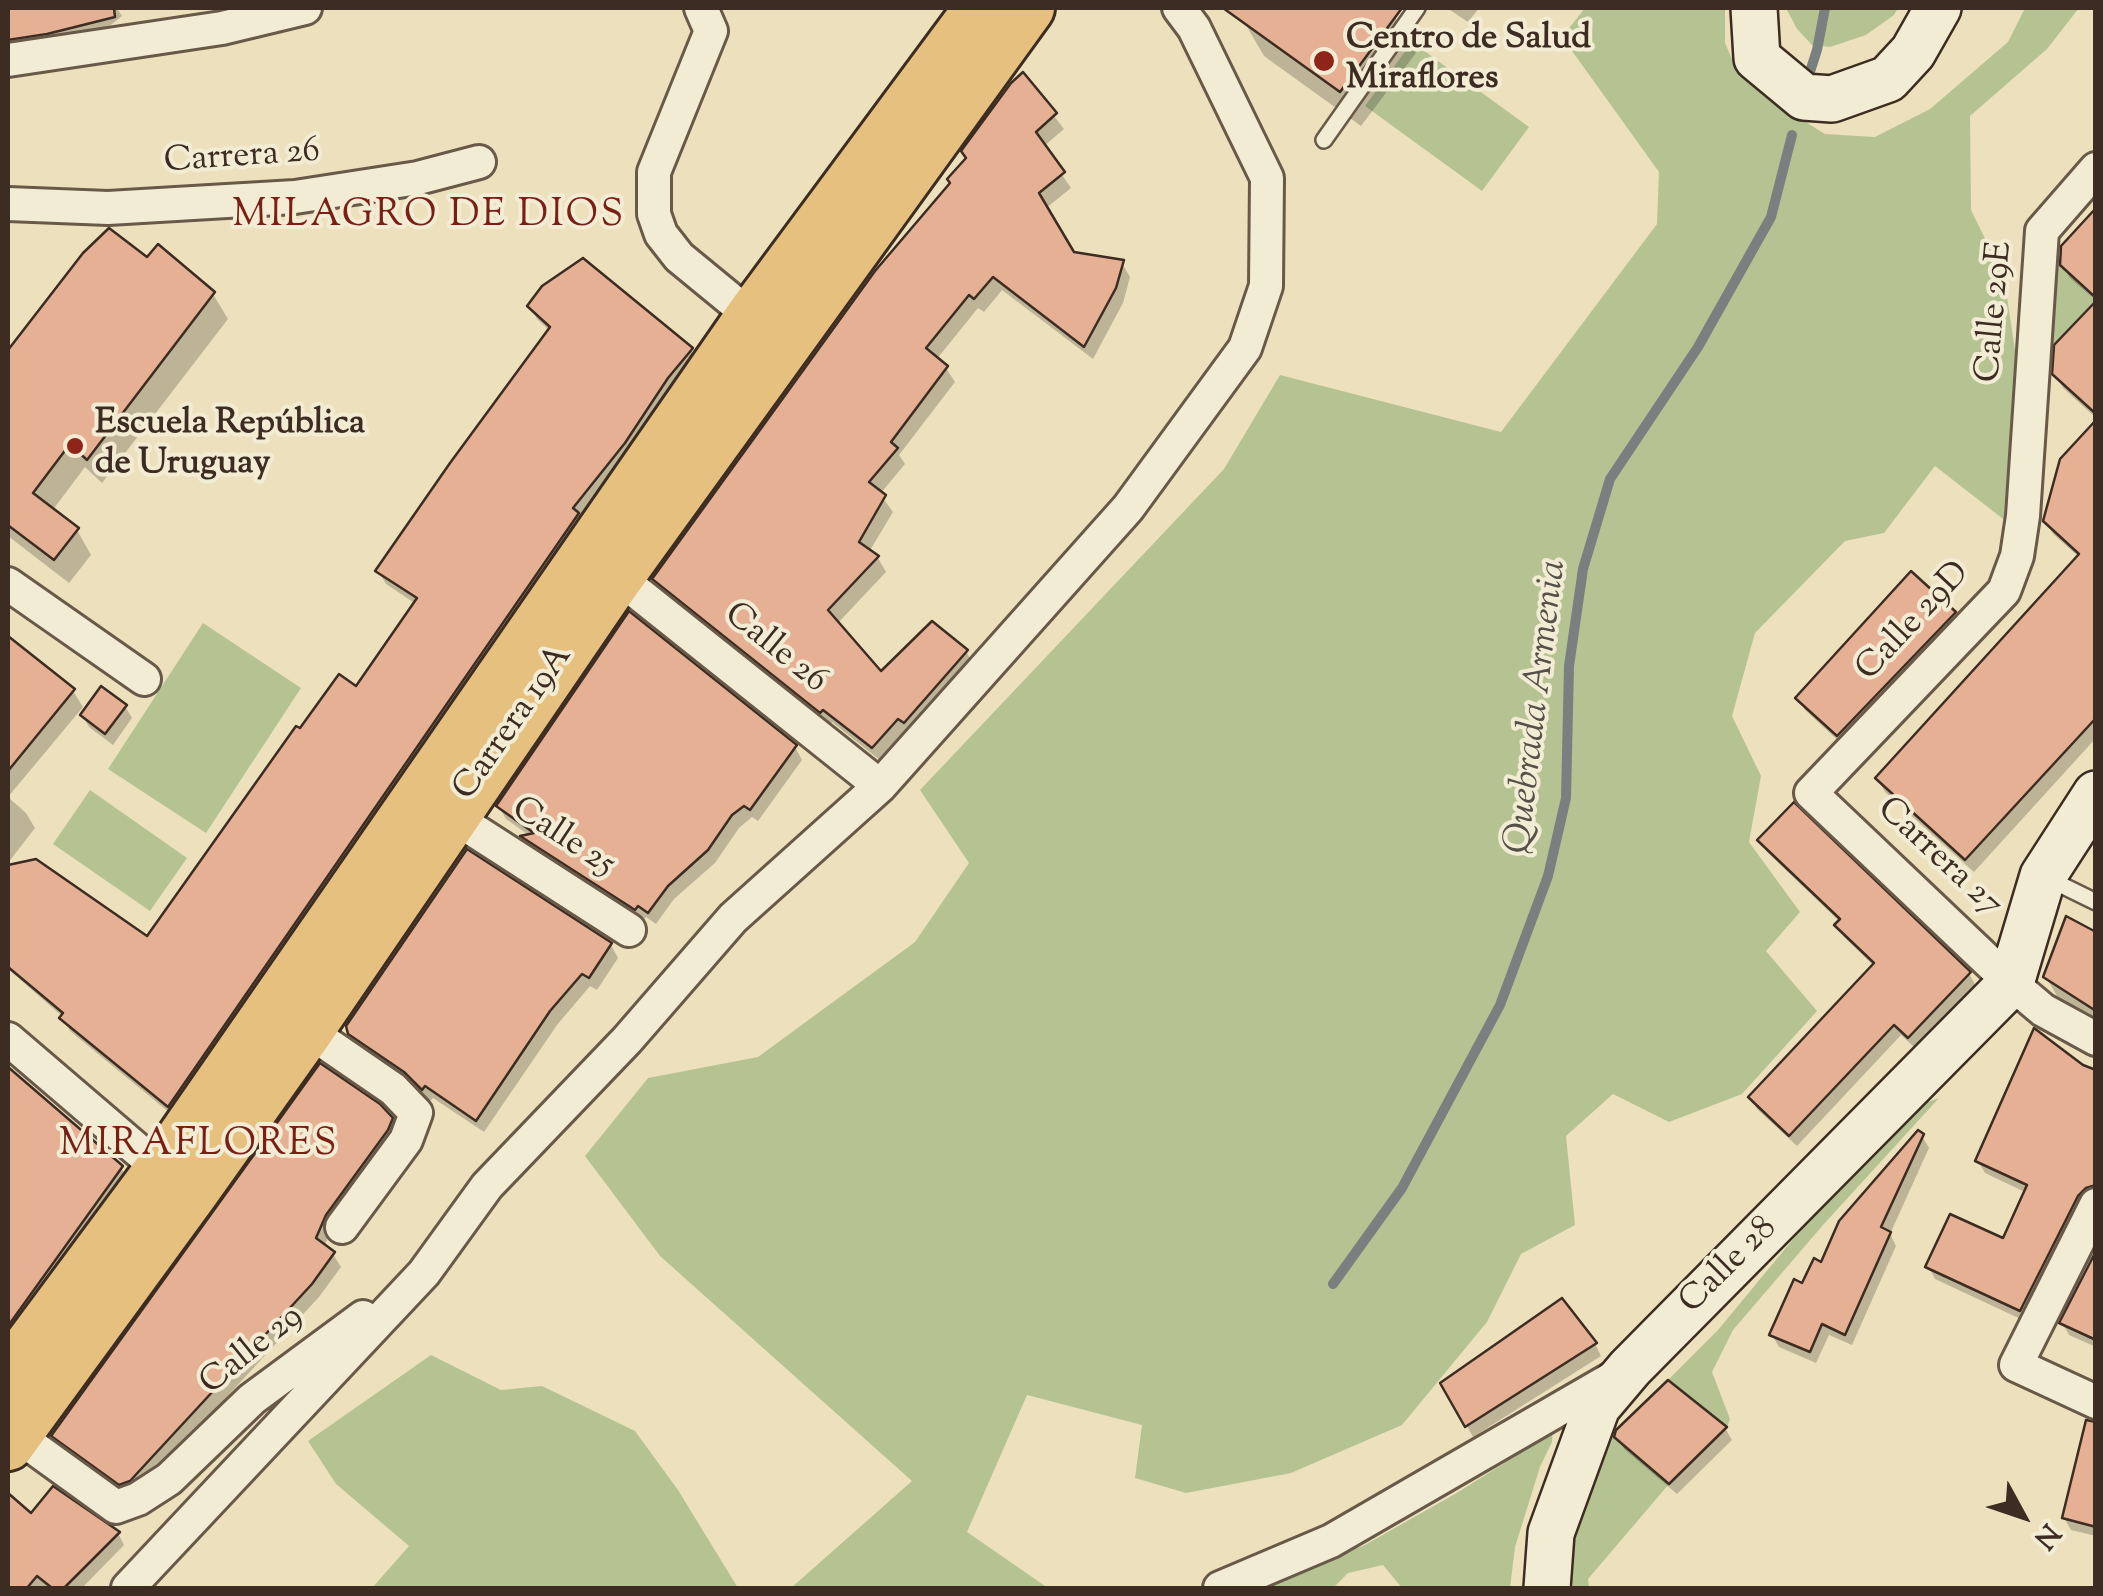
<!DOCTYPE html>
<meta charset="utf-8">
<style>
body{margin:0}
#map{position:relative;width:2103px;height:1596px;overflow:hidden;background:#ede1bd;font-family:"Sorts Mill Goudy",serif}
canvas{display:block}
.frame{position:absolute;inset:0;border:10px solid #3c2c21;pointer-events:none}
.north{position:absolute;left:1973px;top:1466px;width:100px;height:100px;-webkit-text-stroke:8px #f3ecd4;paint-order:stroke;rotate:130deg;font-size:28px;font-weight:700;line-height:40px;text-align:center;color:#3c2c21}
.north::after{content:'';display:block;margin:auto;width:35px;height:45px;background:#3c2c21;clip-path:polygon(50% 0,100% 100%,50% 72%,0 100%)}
</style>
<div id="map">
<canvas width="2103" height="1596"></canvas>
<div class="frame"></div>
<div class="north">N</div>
</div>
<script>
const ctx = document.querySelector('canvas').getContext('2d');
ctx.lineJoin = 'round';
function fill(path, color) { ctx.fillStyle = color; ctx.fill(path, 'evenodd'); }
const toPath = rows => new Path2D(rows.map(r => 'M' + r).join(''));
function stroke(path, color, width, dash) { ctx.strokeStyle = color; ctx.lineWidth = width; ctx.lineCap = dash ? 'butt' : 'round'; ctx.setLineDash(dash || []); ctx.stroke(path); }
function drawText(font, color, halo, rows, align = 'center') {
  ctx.font = font + ' "Sorts Mill Goudy",serif'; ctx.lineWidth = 8; ctx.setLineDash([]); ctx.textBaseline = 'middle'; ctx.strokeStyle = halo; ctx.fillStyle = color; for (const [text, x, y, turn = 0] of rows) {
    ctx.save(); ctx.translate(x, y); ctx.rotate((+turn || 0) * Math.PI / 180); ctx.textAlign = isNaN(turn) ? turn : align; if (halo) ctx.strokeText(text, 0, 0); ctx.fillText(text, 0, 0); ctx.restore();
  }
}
const green = toPath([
 [1585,8,1725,8,1725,43,1739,75,1764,96,1825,134,1875,137,1930,109,2008,42,2025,8,2079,8,2047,49,1970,116,1971,210,2004,277,2019,377,2007,522,1935,466,1884,533,1845,541,1755,633,1732,716,1761,776,1749,842,1800,912,1766,951,1817,1011,1742,1094,1669,1122,1613,1094,1566,1136,1575,1225,1521,1254,1487,1322,1402,1425,1291,1473,1186,1493,1135,1478,1142,1425,1027,1395,967,1532,1048,1588,791,1588,912,1481,660,1256,585,1156,648,1078,758,1057,915,942,969,863,920,790,1224,469,1280,375,1501,432,1657,224,1659,172,1562,37],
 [1786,8,1898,8,1894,15,1866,35,1830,47,1812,45,1797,29],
 [1412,42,1529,127,1482,191,1365,106],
 [2051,257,2095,300,2039,362],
 [203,623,301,688,206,833,108,769],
 [90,790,187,858,150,911,53,844],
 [1939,1098,1823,1225,1733,1330,1712,1372,1730,1419,1727,1427,1668,1380,1718,1330,1813,1215,1925,1103],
 [431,1355,501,1390,542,1386,635,1431,678,1490,738,1588,372,1588,409,1546,336,1484,308,1441],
 [1553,1428,1552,1442,1540,1467,1515,1547,1510,1588,1402,1588,1383,1565,1348,1573,1333,1588,1240,1588,1363,1546,1455,1494,1514,1457],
 [1612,1435,1669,1484,1588,1579,1589,1588,1570,1588,1575,1539]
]);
const shadow = toPath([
 [8,8,117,8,122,16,91,41,8,55],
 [1252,8,1305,8,1318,17,1325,8,1382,8,1395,17,1416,53,1361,126,1264,56,1243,20],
 [1447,8,1479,8,1468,22],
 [1023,76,1064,129,1043,147,1071,188,1045,209,1073,254,1122,263,1130,277,1123,303,1093,359,1002,290,984,312,978,308,936,360,946,368,955,382,899,455,905,464,880,494,893,512,869,552,878,558,886,572,837,624,881,674,966,651,974,666,881,761,832,722,829,726,664,594,655,579,953,184],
 [2096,212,2096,301,2070,278,2062,264],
 [85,255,148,261,213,294,228,319,102,483,85,467,52,511,77,530,91,555,69,583,8,536,8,352],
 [2096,304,2096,418,2063,388,2055,374],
 [530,306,691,350,698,362,176,1118,70,1031,63,1017,8,969,8,894,10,890,8,888,8,867,36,862,148,940,300,732,356,689,416,604,386,584,378,571,550,331,537,319],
 [2096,423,2096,738,1974,872,1885,792,1878,779,2079,557,2053,534,2045,520],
 [1954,613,1960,625,1845,747,1805,710,1798,698],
 [8,640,73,691,83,707,8,797,26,813,35,828,8,863],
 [125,706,132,718,113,745,89,727,82,715],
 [795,747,802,760,758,821,752,817,739,828,715,863,674,899,656,924,646,917,643,921,530,849,524,838,530,836,506,819,499,807],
 [1760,841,1969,974,1976,986,1915,1048,1901,1035,1797,1146,1757,1109,1751,1098,1874,966,1844,937,1837,925,1840,922,1767,852],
 [2096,935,2096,1021,2057,996,2046,977],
 [611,945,618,958,597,990,590,986,557,1025,484,1132,433,1098,430,1101,415,1086,359,1047,350,1033],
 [2082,1067,2096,1073,2096,1200,2027,1322,1935,1279,1928,1266,2004,1241,2027,1193,1985,1173,1978,1161],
 [8,1072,26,1084,121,1168,128,1180,8,1347],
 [391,1119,399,1133,332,1229,324,1247,333,1254,341,1267,319,1297,137,1494,128,1497,62,1449,54,1436],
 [62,1440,131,1490,128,1494,62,1446],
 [1922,1136,1929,1148,1890,1234,1896,1246,1852,1345,1829,1335,1816,1363,1779,1347,1772,1335,1803,1287],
 [2096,1256,2096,1347,2069,1335,2062,1323],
 [1595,1344,1601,1356,1473,1437,1443,1383],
 [1725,1428,1732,1440,1677,1494,1624,1449,1617,1437],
 [2096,1456,2096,1536,2071,1530,2064,1518],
 [8,1497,31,1517,118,1533,124,1545,82,1588,8,1588]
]);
const stream = toPath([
 [1807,81,1817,50,1825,8],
 [1333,1284,1402,1188,1500,1005,1548,876,1566,798,1569,666,1583,569,1610,479,1698,347,1771,217,1792,135]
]);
const building = toPath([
 [8,8,114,8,115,17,47,34,8,40,8,8],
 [1223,8,1402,8,1340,92,1223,8],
 [1023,72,1057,113,1036,132,1065,172,1039,193,1074,252,1124,260,1116,288,1084,347,993,277,974,299,969,295,926,348,948,366,891,442,898,448,869,482,886,495,859,542,879,556,828,610,881,671,932,621,968,650,904,723,898,719,872,748,823,710,820,713,652,579,875,271,950,183,947,179,966,158,961,151,1011,83,1023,72],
 [2096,208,2096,298,2060,265,2061,246,2096,208],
 [109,228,147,257,158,244,215,292,87,460,70,444,33,493,79,528,54,560,9,526,8,528,8,350,83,253,109,228],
 [583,258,693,348,668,378,625,443,573,508,579,513,168,1107,59,1018,63,1013,8,967,8,865,36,859,147,936,296,726,300,728,339,674,356,686,417,598,375,571,450,463,550,327,527,306,542,286,583,258],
 [2096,301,2096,414,2052,374,2054,345,2096,301],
 [2096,420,2096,718,1965,860,1875,778,2079,554,2043,521,2060,459,2096,420],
 [1911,571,1956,612,1837,736,1795,698,1911,571],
 [629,611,797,745,750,810,744,806,732,815,708,850,668,886,648,913,638,906,635,910,520,836,534,833,496,806,629,611],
 [8,636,75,689,8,771,8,636],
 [101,686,127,705,105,734,80,715,101,686],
 [1794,802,1971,972,1908,1038,1894,1025,1789,1136,1748,1097,1874,963,1834,925,1840,919,1757,840,1794,802],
 [467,849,612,943,589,978,582,974,550,1011,476,1121,425,1086,422,1090,404,1072,348,1034,346,1026,467,849],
 [2066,916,2096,932,2096,1011,2043,977,2066,916],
 [2034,1028,2083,1065,2096,1070,2096,1185,2086,1188,2078,1196,2020,1311,1925,1267,1950,1214,2003,1238,2027,1185,1975,1161,2034,1028],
 [320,1063,380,1104,393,1118,388,1130,326,1215,316,1238,335,1252,312,1284,130,1481,119,1485,51,1436,320,1063],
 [8,1067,123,1166,8,1326,8,1067],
 [1918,1130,1924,1134,1881,1227,1891,1232,1845,1335,1822,1324,1810,1352,1769,1335,1794,1279,1802,1283,1814,1258,1821,1262,1839,1221,1918,1130],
 [2096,1251,2096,1340,2059,1323,2096,1251],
 [1562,1298,1597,1343,1465,1427,1440,1383,1562,1298],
 [1668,1380,1727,1427,1669,1484,1614,1437,1616,1430,1668,1380],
 [2086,1420,2096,1422,2096,1527,2062,1518,2086,1420],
 [53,1486,120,1532,64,1588,52,1588,37,1576,27,1588,8,1588,8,1493,31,1513,53,1486]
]);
const lane = toPath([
 [1324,140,1417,8],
 [2047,878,2096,902]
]);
const street = toPath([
 [701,8,711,31,654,172,654,214,661,234,679,257,752,317],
 [8,60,222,28,305,8],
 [2096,169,2042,231,2023,516,2017,556,2004,591,1811,793,2011,983,2043,1010,2096,1039],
 [8,204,108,208,295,197,418,178,479,162],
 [618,577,880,786],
 [8,584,144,679],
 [452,816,629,930],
 [307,1030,393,1089,416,1113,406,1140,342,1227],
 [8,1039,161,1170],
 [2096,1205,2016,1365,2096,1402],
 [15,1434,116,1507,138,1499,169,1479,252,1399,363,1317],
 [128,1588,424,1273,487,1186,627,1040,733,918,880,786,1128,508,1245,348,1266,286,1267,178,1194,28,1179,8],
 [1220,1588,1331,1541,1613,1378]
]);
const secondary = toPath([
 [1754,8,1757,58,1804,97,1832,99,1888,79,1913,52,1938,8],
 [1547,1588,1551,1533,1597,1407,1630,1368,2011,983,2043,876,2096,794]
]);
const primary = toPath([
 [8,1376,161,1170,752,317,981,8],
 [8,1444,192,1192,307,1030,608,589,1028,8]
]);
const markers = [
 [1324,61,12,"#8f2418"],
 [75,446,10,"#8f2418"]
];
const poiNames = [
 ["Centro de Salud",1346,41],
 ["Miraflores",1346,81],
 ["Escuela República",95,426],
 ["de Uruguay",95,466]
];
const streetNames = [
 ["Carrera 26",242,159,-4],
 ["Calle 29E",1997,312,-85],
 ["Calle 29D",1915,623,-47],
 ["Calle 26",774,650,39],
 ["Carrera 19A",515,724,-55],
 ["Calle 25",562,839,33],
 ["Carrera 27",1938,859,43],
 ["Calle 28",1730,1267,-45],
 ["Calle 29",253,1352,-39]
];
const neighbourhoodNames = [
 ["MILAGRO DE DIOS",429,219],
 ["MIRAFLORES",199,1148]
];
const waterNames = [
 ["Quebrada Armenia",1539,707,-83]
];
fill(green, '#b5c393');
fill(shadow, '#0003');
stroke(stream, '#78817f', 10);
fill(building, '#e5b094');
stroke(building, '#3c2c21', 2.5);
stroke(lane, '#685948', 20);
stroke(street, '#685948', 38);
stroke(secondary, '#3c2c21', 50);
stroke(primary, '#3c2c21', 58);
stroke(lane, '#f3ecd4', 15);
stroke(street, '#f3ecd4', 32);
stroke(secondary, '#f3ecd4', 45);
stroke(primary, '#e6c07e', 52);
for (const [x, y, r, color] of markers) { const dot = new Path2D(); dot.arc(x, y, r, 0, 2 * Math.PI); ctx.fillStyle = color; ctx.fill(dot); stroke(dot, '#f3ecd4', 4); }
drawText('bold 35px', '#3c2c21', '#f3ecd4', poiNames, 'left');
drawText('35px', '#3c2c21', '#f3ecd4', streetNames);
ctx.letterSpacing = '2.5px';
drawText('38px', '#7a1f14', '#f3ecd4', neighbourhoodNames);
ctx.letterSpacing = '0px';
drawText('italic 38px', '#555048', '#f3ecd4', waterNames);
</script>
